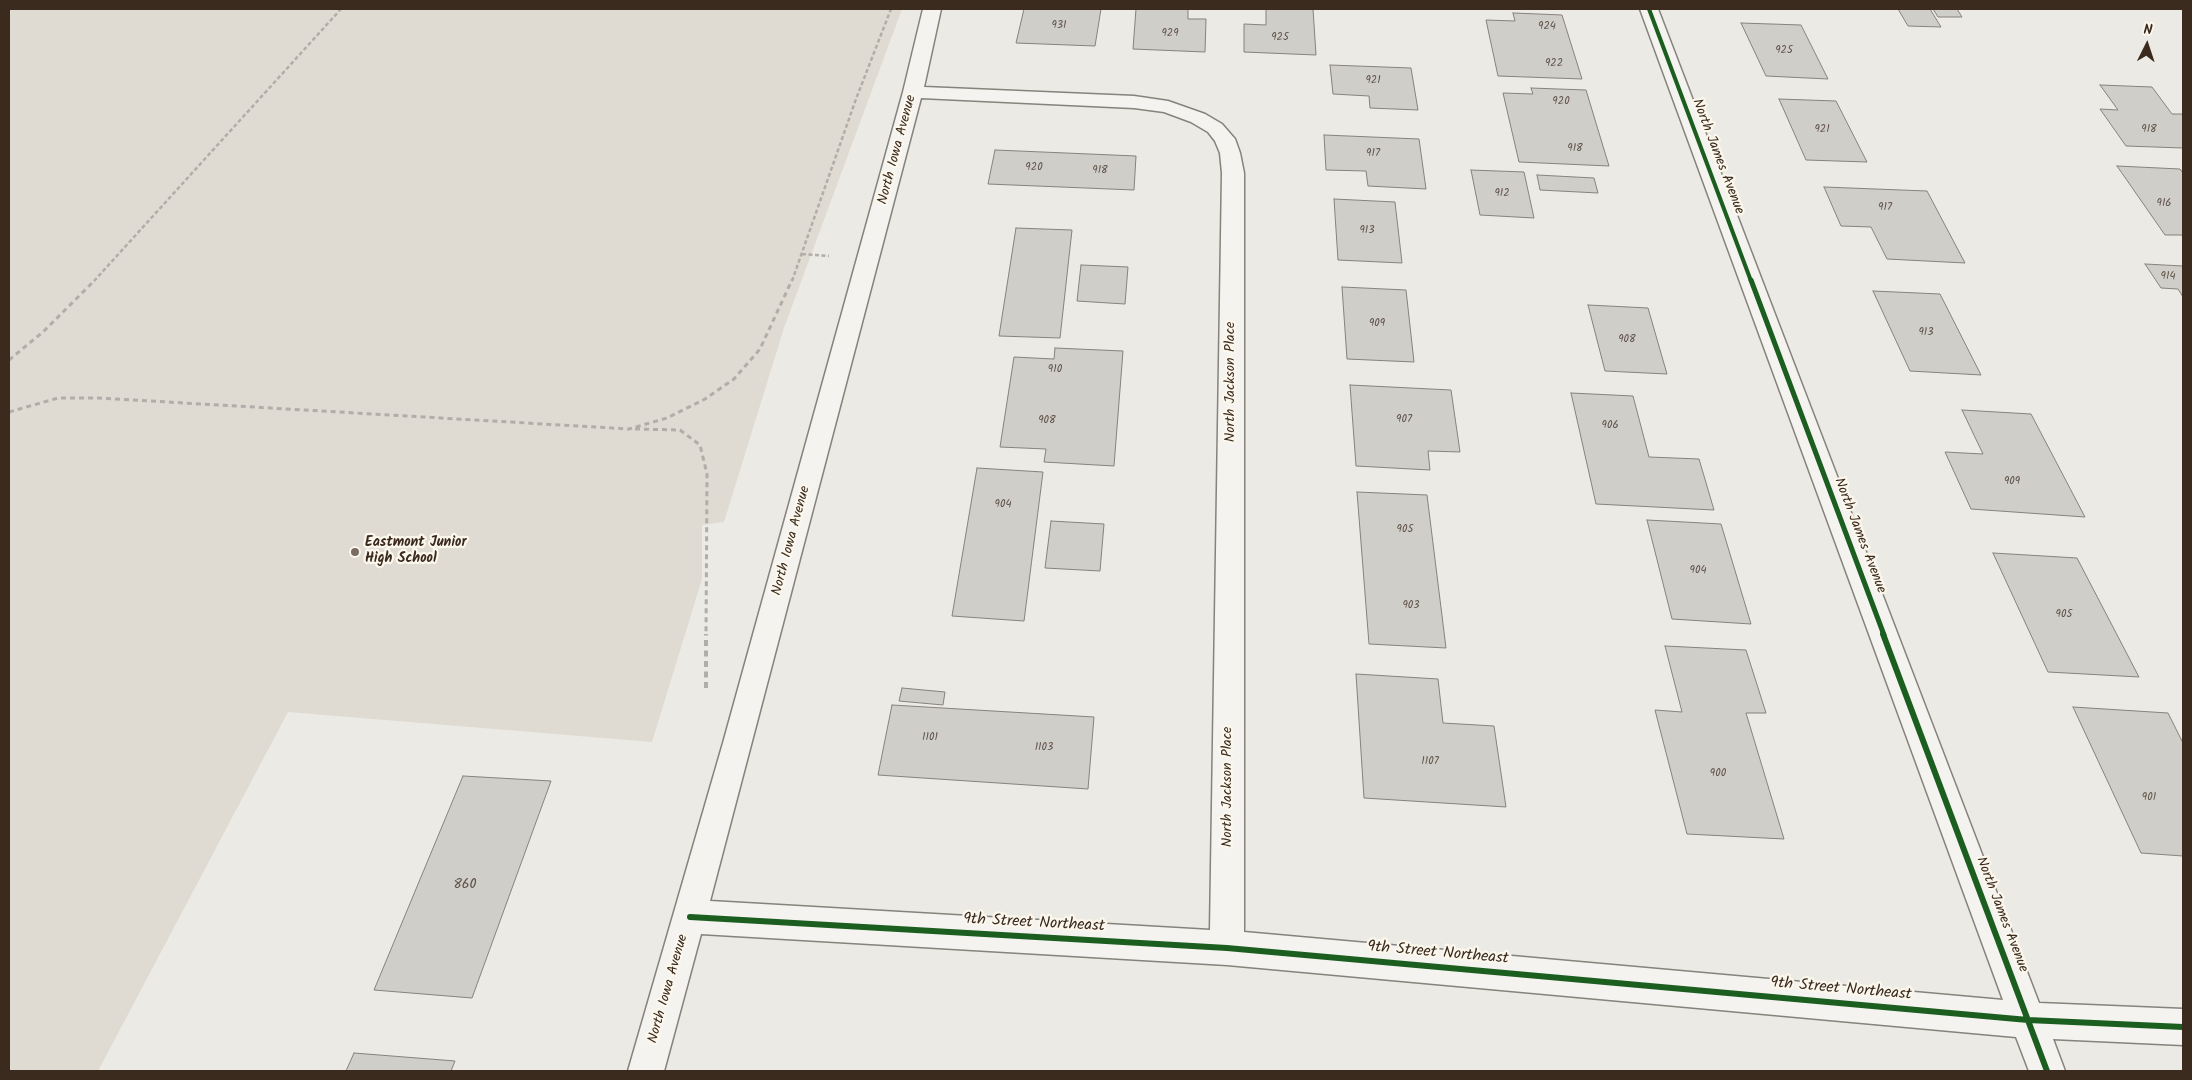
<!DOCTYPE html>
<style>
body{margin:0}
#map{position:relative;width:2192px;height:1080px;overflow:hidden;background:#eceae4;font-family:Kalam,sans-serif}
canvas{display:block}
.frame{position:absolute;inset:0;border:10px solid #3b2a1e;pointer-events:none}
.north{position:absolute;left:2122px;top:20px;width:50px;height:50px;-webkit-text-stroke:4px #fbf7ec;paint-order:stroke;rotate:4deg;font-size:14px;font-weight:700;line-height:20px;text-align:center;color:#3b2a1e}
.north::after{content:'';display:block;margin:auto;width:18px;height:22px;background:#3b2a1e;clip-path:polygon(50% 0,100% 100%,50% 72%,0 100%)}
</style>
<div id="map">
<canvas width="2192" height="1080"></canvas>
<div class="frame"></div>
<div class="north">N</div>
</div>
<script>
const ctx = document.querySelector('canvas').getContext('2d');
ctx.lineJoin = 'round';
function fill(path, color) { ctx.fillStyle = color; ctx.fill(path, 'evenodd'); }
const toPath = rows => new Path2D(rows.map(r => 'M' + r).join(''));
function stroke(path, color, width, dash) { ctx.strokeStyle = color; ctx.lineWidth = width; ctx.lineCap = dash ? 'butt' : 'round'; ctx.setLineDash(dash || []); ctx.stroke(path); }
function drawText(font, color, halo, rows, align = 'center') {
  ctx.font = font + ' Kalam,sans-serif'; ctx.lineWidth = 4.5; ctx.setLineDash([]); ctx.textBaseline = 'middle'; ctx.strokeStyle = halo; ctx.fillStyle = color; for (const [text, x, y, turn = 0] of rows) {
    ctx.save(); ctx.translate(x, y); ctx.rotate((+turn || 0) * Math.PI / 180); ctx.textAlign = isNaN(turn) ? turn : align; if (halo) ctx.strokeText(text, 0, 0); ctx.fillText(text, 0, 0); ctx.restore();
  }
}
const built = toPath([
 [9,9,902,9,784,328,724,522,702,525,702,579,652,742,288,712,98,1071,9,1071]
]);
const building = toPath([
 [1024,9,1101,9,1095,46,1016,43,1024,9],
 [1136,9,1188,9,1188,19,1206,19,1205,52,1133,49,1136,9],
 [1266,9,1313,9,1316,55,1244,52,1244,24,1266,25,1266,9],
 [1898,9,1930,9,1941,27,1908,26,1898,9],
 [1933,9,1957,9,1962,17,1938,17,1933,9],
 [1513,13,1562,15,1582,79,1498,76,1486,20,1515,21,1513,13],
 [1741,23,1801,25,1828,79,1766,76,1741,23],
 [1330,65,1411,68,1418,110,1370,108,1369,96,1333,94,1330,65],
 [2100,85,2152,87,2172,114,2183,114,2183,148,2126,146,2100,109,2118,110,2100,85],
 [1531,88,1586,90,1609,166,1519,162,1503,93,1533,94,1531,88],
 [1779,99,1836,101,1867,162,1806,160,1779,99],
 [1324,135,1419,139,1426,189,1368,186,1366,171,1326,170,1324,135],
 [995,150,1136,156,1134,190,988,184,995,150],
 [2117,166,2180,169,2183,173,2183,235,2165,235,2117,166],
 [1471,170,1524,172,1534,218,1480,215,1471,170],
 [1537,175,1594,178,1598,193,1540,190,1537,175],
 [1824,187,1927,191,1965,263,1887,259,1871,227,1841,226,1824,187],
 [1334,199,1395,202,1402,263,1338,260,1334,199],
 [1016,228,1072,230,1060,338,999,336,1016,228],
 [2145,264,2183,266,2183,297,2178,289,2161,288,2145,264],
 [1081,265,1128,267,1125,304,1077,301,1081,265],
 [1342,287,1406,290,1414,362,1347,359,1342,287],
 [1873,291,1940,294,1981,375,1910,371,1873,291],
 [1588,305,1648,308,1667,374,1605,371,1588,305],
 [1055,348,1123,351,1114,466,1044,462,1046,449,1000,447,1014,357,1054,359,1055,348],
 [1350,385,1451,390,1460,452,1428,451,1430,470,1356,466,1350,385],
 [1571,393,1633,396,1649,457,1699,459,1714,510,1596,504,1571,393],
 [1962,410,2031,414,2085,517,1971,509,1945,452,1983,454,1962,410],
 [977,468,1043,472,1024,621,952,616,977,468],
 [1357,492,1427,495,1446,648,1369,644,1357,492],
 [1647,520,1721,524,1751,624,1672,619,1647,520],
 [1051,521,1104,524,1100,571,1045,568,1051,521],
 [1993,553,2077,558,2139,677,2048,672,1993,553],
 [1665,646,1746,650,1766,713,1746,713,1784,839,1687,834,1655,710,1682,712,1665,646],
 [1356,674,1438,679,1443,723,1494,726,1506,807,1364,798,1356,674],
 [902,688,945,692,943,705,899,701,902,688],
 [892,705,1094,717,1088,789,878,775,892,705],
 [2073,707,2168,713,2183,743,2183,856,2141,853,2073,707],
 [463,776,551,781,472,998,374,990,463,776],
 [354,1053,455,1061,451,1071,346,1071,354,1053]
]);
const pathFar2 = toPath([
 [802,254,829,256],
 [94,281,341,9],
 [792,281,856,99,891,9]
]);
const pathFar1 = toPath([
 [9,360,44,331,95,280],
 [9,412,58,398,99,398,629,429,667,418,705,399,734,379,760,349,792,280],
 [635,429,680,430,700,445,707,474,706,635]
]);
const path = toPath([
 [706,688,706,634]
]);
const minor = toPath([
 [923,9,941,9,924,87,1134,96,1168,101,1205,114,1222,124,1235,139,1240,153,1244,173,1244,932,2003,1000,1640,9,1658,9,2039,1003,2183,1009,2183,1045,2053,1039,2065,1071,2029,1071,2016,1037,1227,965,701,934,664,1071,628,1071,723,743,903,92,923,9],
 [921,98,1134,108,1164,112,1191,122,1208,132,1215,141,1220,153,1222,173,1210,930,710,901,921,98]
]);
const cyclewayFar2 = toPath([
 [1649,9,1751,281]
]);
const cyclewayFar1 = toPath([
 [1751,280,1884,635]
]);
const cycleway = toPath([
 [1883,634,2047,1071],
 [690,917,1227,948,2028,1020,2183,1027]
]);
const markers = [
 [355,552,5,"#796d63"]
];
const numberNames = [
 ["931",1059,26],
 ["924",1547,27],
 ["929",1170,34],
 ["925",1280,38],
 ["925",1784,51],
 ["922",1554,64],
 ["921",1373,81],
 ["920",1561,102],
 ["921",1822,130],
 ["918",2149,130],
 ["918",1575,149],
 ["917",1373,154],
 ["920",1034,168],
 ["918",1100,171],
 ["912",1502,194],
 ["916",2164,204],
 ["917",1885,208],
 ["913",1367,231],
 ["914",2168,277],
 ["909",1377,324],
 ["913",1926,333],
 ["908",1627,340],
 ["910",1055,370],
 ["907",1404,420],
 ["908",1047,421],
 ["906",1610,426],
 ["909",2012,482],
 ["904",1003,505],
 ["905",1405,530],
 ["904",1698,571],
 ["903",1411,606],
 ["905",2064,615],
 ["1101",930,738],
 ["1103",1044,748],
 ["1107",1430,762],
 ["900",1718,774],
 ["901",2149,798]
];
const streetNames = [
 ["North Iowa Avenue",898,150,-75],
 ["North James Avenue",1717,157,69],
 ["North Jackson Place",1232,382,-90],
 ["North James Avenue",1859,536,69],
 ["North Iowa Avenue",792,541,-75],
 ["North Jackson Place",1229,787,-90],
 ["North James Avenue",2001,915,69],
 ["North Iowa Avenue",669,989,-74]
];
const poiNames = [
 ["Eastmont Junior",365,544],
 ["High School",365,560]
];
const nearNumbernames = [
 ["860",465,886]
];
const nearStreetnames = [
 ["9th Street Northeast",1034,924,3],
 ["9th Street Northeast",1438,954,5],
 ["9th Street Northeast",1841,990,5]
];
fill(built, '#dfdbd2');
fill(building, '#d0cec9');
stroke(building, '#86827c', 1);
stroke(minor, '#86827c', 3);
stroke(pathFar2, '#b1aeaa', 2.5, [4, 2.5]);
stroke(pathFar1, '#b1aeaa', 3, [5, 4]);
stroke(path, '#b1aeaa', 4, [6, 4.5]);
fill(minor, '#f4f3ef');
stroke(cyclewayFar2, '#1b5e20', 4);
stroke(cyclewayFar1, '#1b5e20', 5);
stroke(cycleway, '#1b5e20', 6);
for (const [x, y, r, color] of markers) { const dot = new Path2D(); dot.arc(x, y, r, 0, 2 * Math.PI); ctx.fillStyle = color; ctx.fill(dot); stroke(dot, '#fbf7ec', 2); }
drawText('11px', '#605349', null, numberNames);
drawText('14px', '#3b2a1e', '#fbf7ec', streetNames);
drawText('bold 14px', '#3b2a1e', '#fbf7ec', poiNames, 'left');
drawText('14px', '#605349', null, nearNumbernames);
drawText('16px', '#3b2a1e', '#fbf7ec', nearStreetnames);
</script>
